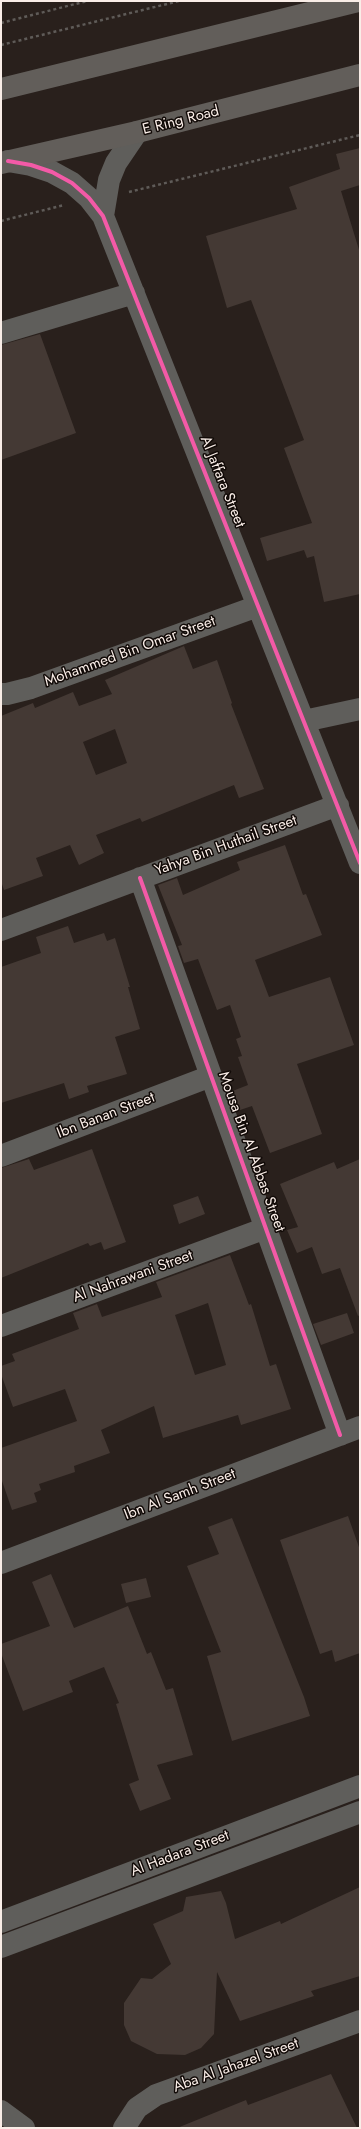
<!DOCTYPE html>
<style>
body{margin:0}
#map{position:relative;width:361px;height:2129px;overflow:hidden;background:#29201c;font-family:Jost,sans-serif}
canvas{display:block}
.frame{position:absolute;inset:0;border:2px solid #f9ede7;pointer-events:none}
</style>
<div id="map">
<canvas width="361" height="2129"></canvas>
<div class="frame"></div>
</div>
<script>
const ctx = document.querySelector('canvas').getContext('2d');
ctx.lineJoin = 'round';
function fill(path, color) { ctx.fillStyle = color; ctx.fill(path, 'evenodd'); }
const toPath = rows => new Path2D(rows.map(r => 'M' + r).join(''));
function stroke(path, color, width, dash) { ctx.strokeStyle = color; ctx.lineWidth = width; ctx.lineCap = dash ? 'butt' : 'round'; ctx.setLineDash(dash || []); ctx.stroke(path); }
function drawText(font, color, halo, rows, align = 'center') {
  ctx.font = font + ' Jost,sans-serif'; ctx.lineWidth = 3; ctx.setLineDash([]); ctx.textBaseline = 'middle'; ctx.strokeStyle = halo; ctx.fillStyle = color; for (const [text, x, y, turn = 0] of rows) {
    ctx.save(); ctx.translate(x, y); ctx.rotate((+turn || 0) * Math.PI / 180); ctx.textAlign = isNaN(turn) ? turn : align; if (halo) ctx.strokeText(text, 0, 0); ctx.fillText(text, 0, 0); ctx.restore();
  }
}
const building = toPath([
 [360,148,360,185,341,191,360,253,360,594,324,602,314,556,307,558,304,550,267,561,260,538,312,523,284,448,304,440,251,300,227,308,206,236,297,209,289,187,340,169,336,154],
 [40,334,76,433,1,460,1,345],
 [184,646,193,669,217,660,232,703,231,704,264,789,239,798,234,785,142,822,140,818,96,835,104,853,79,865,70,845,36,858,43,876,4,890,1,881,1,716,33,703,35,708,73,692,79,706,112,694,105,680],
 [115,729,127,763,96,775,83,742],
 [285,845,303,895,306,894,322,935,255,960,269,997,330,977,354,1045,297,1064,322,1134,270,1153,252,1106,237,1111,230,1092,248,1085,238,1057,242,1056,236,1039,241,1037,230,1005,217,1010,198,959,184,963,178,946,182,945,158,885,177,878,183,895,240,870,237,862],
 [68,926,74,943,104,933,107,941,115,938,130,987,128,987,140,1029,115,1037,127,1074,87,1086,89,1092,69,1099,64,1083,1,1103,1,967,41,953,36,937],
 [92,1149,126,1242,104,1250,101,1242,90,1246,88,1243,1,1278,1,1168,29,1159,34,1170],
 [360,1159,360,1315,358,1316,340,1268,322,1274,312,1247,297,1253,287,1230,298,1227,280,1184,334,1162,337,1169],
 [198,1196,205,1214,179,1224,173,1205],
 [230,1255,249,1305,251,1304,270,1366,276,1364,291,1409,241,1425,238,1415,163,1438,154,1406,101,1430,110,1453,74,1466,75,1472,39,1484,41,1490,34,1493,37,1502,12,1510,1,1478,1,1448,77,1421,65,1389,13,1407,1,1374,1,1366,15,1361,12,1354,79,1329,73,1313,97,1304,102,1317,162,1297,156,1282],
 [208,1303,226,1365,195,1375,175,1315],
 [347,1313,354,1333,321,1345,313,1324],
 [348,1516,360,1550,360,1653,335,1662,332,1650,320,1654,280,1540],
 [232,1518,304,1697,310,1716,232,1741,207,1656,221,1652,187,1566,219,1554,208,1527],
 [51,1574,74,1628,128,1606,147,1654,151,1652,166,1690,173,1688,193,1755,157,1765,171,1799,140,1811,129,1784,139,1780,116,1704,119,1703,104,1667,69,1681,73,1692,23,1711,1,1653,1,1644,50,1626,32,1582],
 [146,1578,151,1597,126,1603,121,1584],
 [360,1887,360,1976,311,1991,314,1996,240,2021,217,1972,214,2034,201,2048,185,2055,157,2054,131,2041,124,2025,124,2003,141,1978,152,1979,171,1964,153,1924,183,1911,186,1897,221,1891,226,1903,235,1939,280,1921,281,1924],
 [331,2074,357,2128,177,2128,246,2100,248,2105]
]);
const path = toPath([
 [1,23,87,1],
 [1,45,179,1],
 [129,192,360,135],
 [1,221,64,205]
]);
const minor = toPath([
 [8,161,31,165,52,172,72,183,89,198,103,216,360,863],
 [103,216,109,180,116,163,137,132],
 [1,333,134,293],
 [1,694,7,694,31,688,258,606],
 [304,721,360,709],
 [140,878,340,1435],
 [1,930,338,805],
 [1,1156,211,1076],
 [1,1326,266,1228],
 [1,1563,360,1427],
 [1,1922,360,1786],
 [1,1947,360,1812],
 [1,2111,24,2128],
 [124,2128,137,2108,156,2095,360,2021]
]);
const major = toPath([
 [1,89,358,1],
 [1,163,137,132,360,75]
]);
const cycleway = toPath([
 [8,161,31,165,52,172,72,183,89,198,103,216,360,863],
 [140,878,340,1435]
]);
const streetNames = [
 ["E Ring Road",181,121,-14],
 ["Al Jaffara Street",222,482,68],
 ["Mohammed Bin Omar Street",130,652,-20],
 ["Yahya Bin Huthail Street",226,846,-20],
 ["Ibn Banan Street",106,1116,-21],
 ["Mousa Bin Al Abbas Street",251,1152,70],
 ["Al Nahrawani Street",133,1277,-20],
 ["Ibn Al Samh Street",180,1495,-21],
 ["Al Hadara Street",180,1854,-21],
 ["Aba Al Jahazel Street",236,2066,-20]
];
fill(building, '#443934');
stroke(path, '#5f5b58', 2.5, [3, 3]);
stroke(minor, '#5f5e5b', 22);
stroke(major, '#625e5a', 22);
stroke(cycleway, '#f35aa7', 4);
drawText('15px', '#f9ede7', '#110a07', streetNames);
</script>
